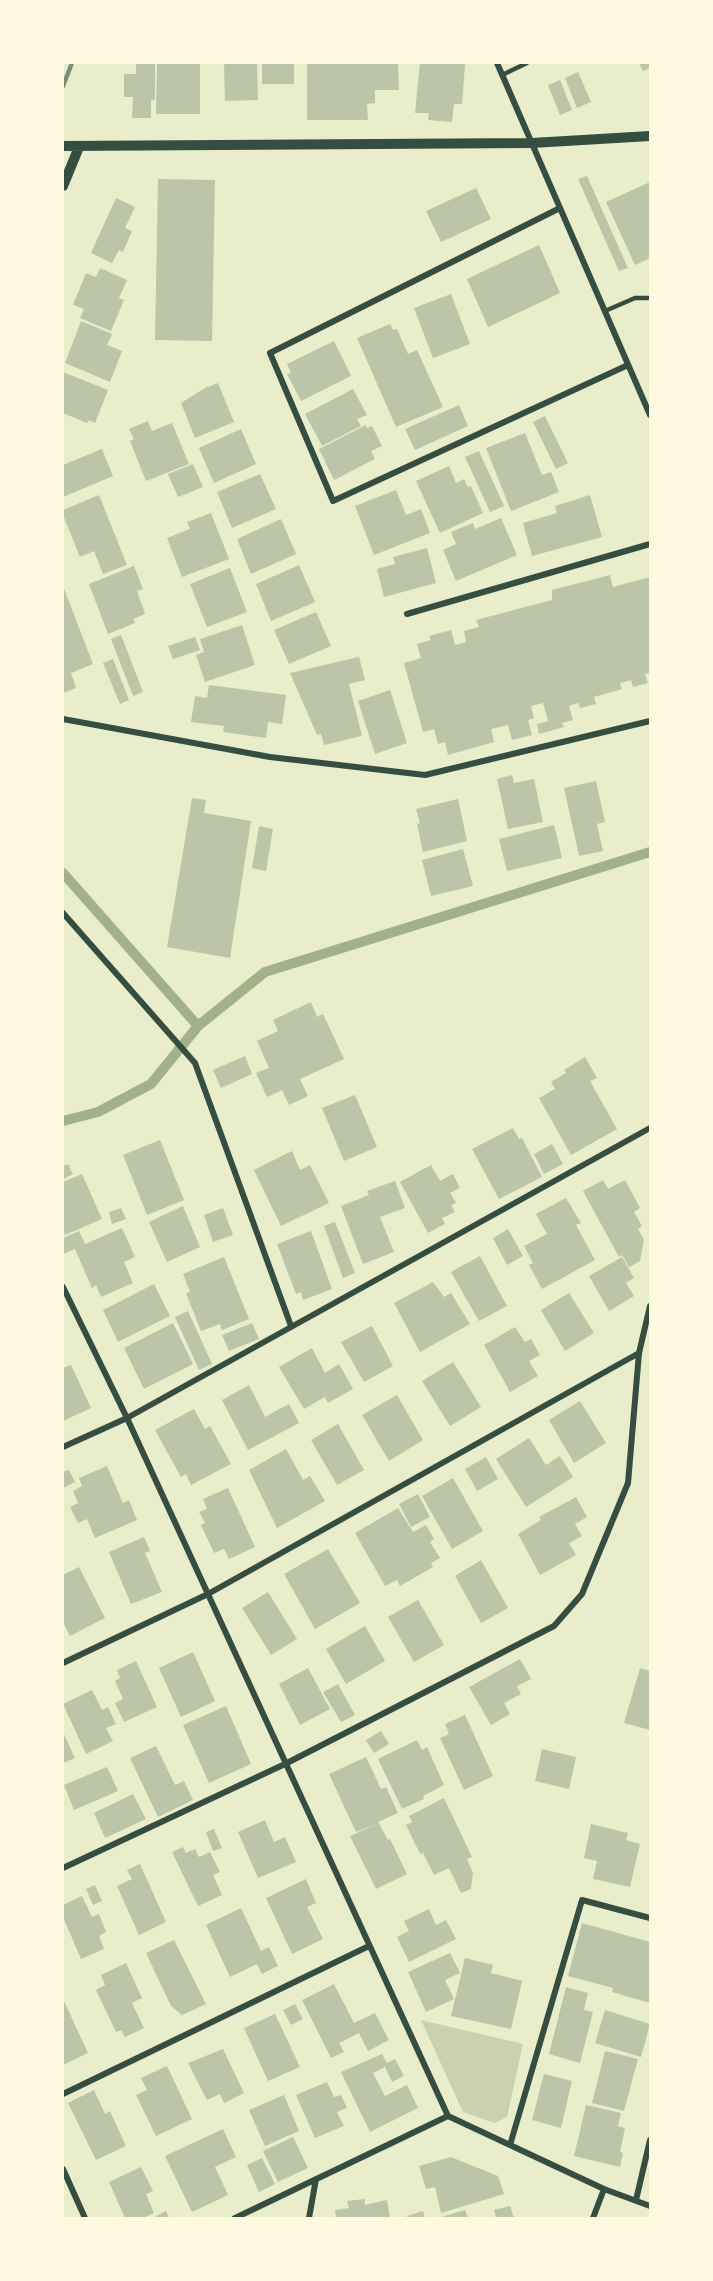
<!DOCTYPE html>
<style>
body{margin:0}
#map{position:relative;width:713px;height:2281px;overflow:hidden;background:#e9edc9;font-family:Inter,sans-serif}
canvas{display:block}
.frame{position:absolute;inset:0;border:64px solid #fefae0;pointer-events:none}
</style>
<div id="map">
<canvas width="713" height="2281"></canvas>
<div class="frame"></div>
</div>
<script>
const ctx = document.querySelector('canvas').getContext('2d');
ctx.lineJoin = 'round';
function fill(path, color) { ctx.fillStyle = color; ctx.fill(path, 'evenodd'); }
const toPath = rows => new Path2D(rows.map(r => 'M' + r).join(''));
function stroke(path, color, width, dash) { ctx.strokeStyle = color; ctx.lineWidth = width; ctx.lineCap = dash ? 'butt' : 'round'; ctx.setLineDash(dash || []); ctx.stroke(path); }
const green = toPath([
 [421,2020,523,2044,507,2117,495,2123,463,2112]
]);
const stream = toPath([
 [63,873,198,1026],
 [63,1121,98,1112,151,1084,198,1026,265,972,650,852]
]);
const building = toPath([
 [136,63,155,63,155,100,151,100,151,118,132,118,133,97,124,97,124,74,136,74],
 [157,63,200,63,200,114,156,114],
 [224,63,257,63,258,100,225,101],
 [262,63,294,63,294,84,262,84],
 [307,63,398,63,399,90,375,90,375,103,367,104,368,120,307,120],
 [420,63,465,64,462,104,454,104,452,122,428,120,429,113,415,113],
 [639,63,650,63,650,68,643,71],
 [578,72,591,102,577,108,565,78],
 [560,80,572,110,560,115,548,85],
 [587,176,628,268,619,271,578,179],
 [158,179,215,180,212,341,155,340],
 [650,182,650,258,635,265,606,202],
 [476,188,491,219,441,242,426,211],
 [116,198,135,207,125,228,132,231,123,252,119,250,112,263,91,253],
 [539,245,560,293,488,327,467,279],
 [100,268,127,280,119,298,124,300,111,331,80,318,84,309,73,305,86,273,96,277],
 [451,294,470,344,433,358,414,308],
 [81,321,112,334,107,345,122,351,110,382,65,363],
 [390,324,393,330,397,329,408,354,417,350,443,407,396,427,357,338],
 [334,341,351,376,301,401,287,374,291,373,287,364],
 [63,372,108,390,95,423,89,420,87,423,63,413],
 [218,383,234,422,195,438,181,403,205,388],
 [353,389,367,415,357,419,361,426,322,446,305,414],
 [459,405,468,426,415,450,405,429],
 [545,416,568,463,556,469,533,422],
 [148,421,152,431,172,423,189,464,146,481,130,441,134,439,129,429],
 [366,425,367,428,372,426,382,446,371,451,375,459,334,480,319,449],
 [241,429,256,464,214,483,199,448],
 [525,433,542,475,551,472,559,492,511,511,486,448],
 [102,449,113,476,63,497,63,465],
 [479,451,504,506,490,512,465,457],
 [193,464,203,487,178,497,168,474],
 [449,466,456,483,464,479,468,487,471,486,483,513,440,533,416,481],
 [260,474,276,509,232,528,217,492],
 [396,490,406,515,421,509,430,533,374,555,355,506],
 [99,495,127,565,103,574,94,551,80,557,63,515,63,510],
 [590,495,602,537,532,556,523,523,557,513,555,506],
 [211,513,229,559,182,577,167,538,190,529,187,522],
 [501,518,517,555,456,581,443,550,456,544,451,532,473,523,475,529],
 [281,519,296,554,251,574,237,539],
 [427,548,436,583,384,597,377,569,395,564,393,557],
 [299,565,315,602,271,621,256,584],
 [134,566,143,589,137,591,145,614,133,619,135,623,108,634,89,584],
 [230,568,247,612,207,627,190,584],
 [610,575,613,587,650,577,650,673,645,674,648,683,633,687,631,680,620,683,622,689,594,697,596,704,580,708,578,703,569,706,573,720,562,723,564,727,539,734,537,724,548,721,543,703,531,706,534,718,528,720,532,735,512,740,508,725,491,729,494,742,448,755,445,742,438,744,434,729,423,732,404,663,421,658,417,644,431,640,429,636,451,630,455,645,466,642,464,631,479,627,476,620,552,600,552,590],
 [63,586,93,664,71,673,76,688,63,693],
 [316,612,331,646,289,664,274,630],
 [242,625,255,665,205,682,196,655,204,652,200,639],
 [121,635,143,692,133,696,111,639],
 [195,637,200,650,173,659,168,646],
 [359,657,365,680,349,684,362,736,324,745,321,734,317,735,290,673],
 [113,659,129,700,120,704,103,663],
 [209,685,286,695,282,724,268,722,266,738,223,732,224,726,191,722,195,696,207,698],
 [390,690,407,743,375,754,358,701],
 [512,775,514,783,534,779,543,822,508,829,497,779],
 [596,781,605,822,597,824,603,851,579,856,564,788],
 [192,798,206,800,204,813,251,821,230,958,167,947],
 [458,799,467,841,423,852,417,824,420,823,416,809],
 [554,825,562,858,507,871,499,839],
 [259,826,273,829,266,871,252,868],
 [463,849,473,886,431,896,422,860],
 [311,1002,317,1017,323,1014,344,1059,300,1079,308,1096,289,1105,282,1090,267,1097,256,1073,269,1068,257,1041,278,1031,273,1020],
 [245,1056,252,1074,221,1088,213,1070],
 [585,1057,597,1078,590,1081,617,1129,571,1155,539,1098,555,1089,551,1082,566,1073,564,1070],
 [355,1095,377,1147,344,1161,322,1108],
 [513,1128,519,1139,522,1138,542,1177,499,1199,472,1149],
 [160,1140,184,1200,147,1215,123,1155],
 [552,1144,563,1164,544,1174,534,1154],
 [292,1151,300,1170,310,1165,329,1203,281,1226,254,1170],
 [68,1164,73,1174,63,1179,63,1166],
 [431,1165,440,1181,453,1174,460,1188,450,1193,456,1203,451,1205,455,1212,442,1218,445,1224,428,1233,400,1182],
 [82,1174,102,1219,65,1235,63,1230,63,1182],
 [603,1180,608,1189,625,1180,640,1208,634,1212,642,1226,638,1229,644,1240,640,1261,629,1267,622,1255,619,1257,583,1191],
 [395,1181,405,1208,380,1217,394,1252,363,1264,341,1206,369,1195,367,1191],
 [566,1198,581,1223,576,1225,595,1260,542,1289,529,1265,533,1263,524,1246,547,1234,536,1214],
 [183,1206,200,1247,167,1262,149,1222],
 [121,1208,126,1219,112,1224,109,1212],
 [223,1208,233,1235,213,1242,204,1215],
 [335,1222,355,1273,343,1278,324,1226],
 [122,1228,135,1257,124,1262,133,1283,101,1297,96,1285,92,1288,75,1249,63,1254,63,1238,79,1231,85,1244],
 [508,1229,523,1256,507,1265,493,1238],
 [311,1231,332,1289,303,1300,301,1292,296,1294,277,1244],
 [480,1256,507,1306,479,1321,451,1272],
 [224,1257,249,1319,222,1330,220,1324,201,1331,186,1293,190,1292,183,1274],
 [622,1257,634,1278,626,1283,634,1296,609,1311,589,1276],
 [433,1282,444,1297,451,1293,470,1324,420,1352,394,1303],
 [154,1284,170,1316,118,1342,103,1310],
 [569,1293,594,1333,565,1351,541,1310],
 [188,1311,212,1364,199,1370,175,1317],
 [173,1323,193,1364,144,1389,124,1348],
 [252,1323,259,1339,229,1351,222,1335],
 [372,1326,393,1366,364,1382,341,1342],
 [515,1327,525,1342,531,1339,540,1355,529,1361,538,1376,510,1392,484,1345],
 [312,1348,325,1373,339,1364,353,1389,328,1403,325,1397,304,1409,279,1367],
 [453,1362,481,1407,450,1426,422,1381],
 [71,1365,91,1408,63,1421,63,1368],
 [249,1385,265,1417,289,1404,299,1423,248,1450,222,1400],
 [397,1395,423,1440,389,1461,362,1415],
 [580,1401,606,1443,574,1463,549,1420],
 [194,1409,205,1429,210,1426,231,1464,191,1485,186,1474,181,1477,155,1430],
 [338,1424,364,1470,337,1485,311,1440],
 [529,1438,546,1465,560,1456,573,1477,526,1507,496,1459],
 [286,1449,303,1480,310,1476,325,1501,277,1528,249,1470],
 [486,1457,498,1479,477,1491,465,1469],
 [107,1466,123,1503,129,1500,137,1520,95,1538,87,1519,78,1523,70,1507,78,1503,73,1491,82,1486,79,1478],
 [69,1470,75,1482,63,1488,63,1472],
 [453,1478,483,1531,452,1549,422,1496],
 [228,1488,255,1547,229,1559,224,1549,214,1553,201,1525,205,1523,199,1512,207,1509,203,1499],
 [418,1494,430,1517,411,1527,399,1504],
 [576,1497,587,1517,575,1524,582,1536,569,1543,576,1555,540,1575,518,1534,541,1520,539,1517],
 [398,1508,413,1532,426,1525,434,1539,430,1542,440,1558,431,1563,433,1567,400,1586,397,1580,385,1586,355,1533],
 [144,1537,150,1551,145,1553,162,1592,131,1604,109,1552],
 [328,1549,360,1603,315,1629,284,1574],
 [481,1560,508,1608,481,1623,455,1576],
 [79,1567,105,1618,70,1636,63,1622,63,1575],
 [268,1592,297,1639,271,1655,242,1608],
 [418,1600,444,1645,414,1662,388,1617],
 [365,1626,385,1661,346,1684,326,1649],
 [193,1652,215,1701,181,1717,159,1668],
 [520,1659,531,1679,517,1686,521,1694,504,1703,510,1714,491,1725,469,1687],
 [136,1661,157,1707,124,1722,115,1703,123,1699,115,1681,120,1678,117,1670],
 [308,1668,330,1709,300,1725,279,1684],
 [640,1668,650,1671,650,1730,624,1723],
 [338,1684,355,1715,341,1722,323,1692],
 [92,1690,102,1710,108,1707,116,1724,106,1728,113,1741,86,1754,63,1704],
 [226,1706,251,1764,209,1783,183,1725],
 [465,1715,493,1776,464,1790,440,1738,449,1734,445,1724],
 [381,1731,389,1744,374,1753,366,1740],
 [63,1732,75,1758,63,1763],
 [417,1740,422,1750,427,1747,444,1785,423,1796,424,1799,402,1809,378,1759],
 [156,1746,175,1785,184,1781,193,1800,158,1817,130,1758],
 [542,1749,576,1757,569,1789,535,1781],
 [366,1757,381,1789,386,1787,398,1813,378,1822,388,1840,390,1839,407,1874,376,1889,350,1836,377,1824,356,1832,329,1774],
 [107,1767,118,1791,74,1810,64,1785],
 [133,1794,146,1819,105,1838,94,1813],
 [444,1798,472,1857,467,1859,473,1873,471,1889,461,1893,449,1868,434,1875,423,1853,420,1854,406,1825,412,1822,409,1816],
 [265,1820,274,1842,285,1837,296,1862,258,1878,238,1832],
 [591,1824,628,1833,626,1840,640,1844,630,1887,593,1879,597,1861,584,1858],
 [214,1829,222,1848,213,1851,206,1832],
 [183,1847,186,1853,195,1849,199,1857,210,1852,220,1872,213,1875,222,1895,198,1906,172,1852],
 [140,1864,166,1922,139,1935,117,1886,132,1879,127,1870],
 [306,1879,316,1903,307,1907,323,1939,292,1954,266,1898],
 [95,1885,102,1901,93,1905,86,1889],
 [82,1896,92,1917,99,1914,106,1932,99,1936,104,1949,81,1959,63,1917,63,1905],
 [241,1908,261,1951,269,1947,278,1966,262,1974,257,1964,230,1977,206,1925],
 [429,1909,436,1925,446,1920,456,1939,409,1962,397,1937,409,1931,404,1921],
 [582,1923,650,1942,650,2003,612,1992,613,1988,568,1976],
 [174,1940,206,2004,182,2015,171,2006,146,1953],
 [450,1953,460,1973,445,1980,454,1999,426,2012,408,1972],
 [465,1958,493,1965,491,1973,522,1981,511,2029,451,2016],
 [126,1963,142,1998,132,2003,144,2028,125,2037,121,2030,116,2032,96,1990,105,1985,101,1975],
 [334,1984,354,2023,375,2013,389,2040,368,2051,359,2033,339,2043,344,2052,331,2058,302,2000],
 [566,1987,588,1993,584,2010,593,2012,580,2063,549,2054],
 [63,1999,88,2053,63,2065],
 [295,2004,303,2019,291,2025,283,2010],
 [605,2010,650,2024,641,2057,595,2043],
 [275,2014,300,2067,268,2081,244,2028],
 [223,2049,244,2093,224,2103,220,2094,207,2100,188,2063],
 [605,2051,638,2059,624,2111,592,2103],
 [382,2054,387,2063,395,2059,404,2076,392,2082,385,2067,373,2073,385,2096,407,2085,418,2108,370,2132,341,2072],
 [167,2066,192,2119,156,2136,136,2095,147,2090,141,2078],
 [544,2074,572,2081,561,2128,532,2120],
 [327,2082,334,2097,341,2095,347,2108,337,2112,344,2126,315,2138,296,2095],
 [94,2090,105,2114,110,2111,126,2146,96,2160,68,2103],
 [284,2095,299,2131,265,2146,249,2110],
 [586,2105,621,2113,618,2126,625,2128,620,2152,623,2153,620,2167,574,2156],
 [223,2129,236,2157,215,2167,228,2195,192,2212,165,2156],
 [293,2137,308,2168,278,2182,263,2151],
 [451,2157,498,2176,504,2194,441,2213,435,2187,426,2189,419,2166],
 [262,2158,275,2184,259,2192,247,2165],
 [141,2167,153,2191,146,2194,154,2213,143,2218,125,2218,109,2182],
 [365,2199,365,2205,387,2200,390,2218,336,2218,335,2210,349,2208,347,2201],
 [510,2206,514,2218,496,2218,494,2210],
 [465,2210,468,2218,441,2218,441,2217],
 [166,2211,169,2218,153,2218],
 [423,2211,425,2218,408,2218,407,2216]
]);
const service = toPath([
 [502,75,527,63],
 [605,311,635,298,650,298]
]);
const minor = toPath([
 [497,63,650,415],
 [560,208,270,353,333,501,628,365],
 [407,614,650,544],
 [63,719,270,757,425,775,650,721],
 [63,913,195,1063,291,1326],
 [63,1287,127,1418,448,2116,604,2189,650,2206],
 [63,1447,127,1418,650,1128],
 [63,1663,208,1594,639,1353],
 [63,1868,285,1764,554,1626,582,1594,628,1483,639,1353,650,1306],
 [63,2094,369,1946],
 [510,2145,582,1900,650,1918],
 [63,2169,85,2218],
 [636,2200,650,2140],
 [235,2218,448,2116],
 [309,2218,316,2179],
 [593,2218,604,2189]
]);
const tertiary = toPath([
 [63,146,532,143,650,136],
 [63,186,79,147]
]);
const rail = toPath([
 [63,86,72,63]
]);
fill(green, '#cad2ad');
stroke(stream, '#a3b18a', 10);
fill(building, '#bcc5a7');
stroke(service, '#344e41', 4.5);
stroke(minor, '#344e41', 6);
stroke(tertiary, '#344e41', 10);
stroke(rail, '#7c8e77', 4.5);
</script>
